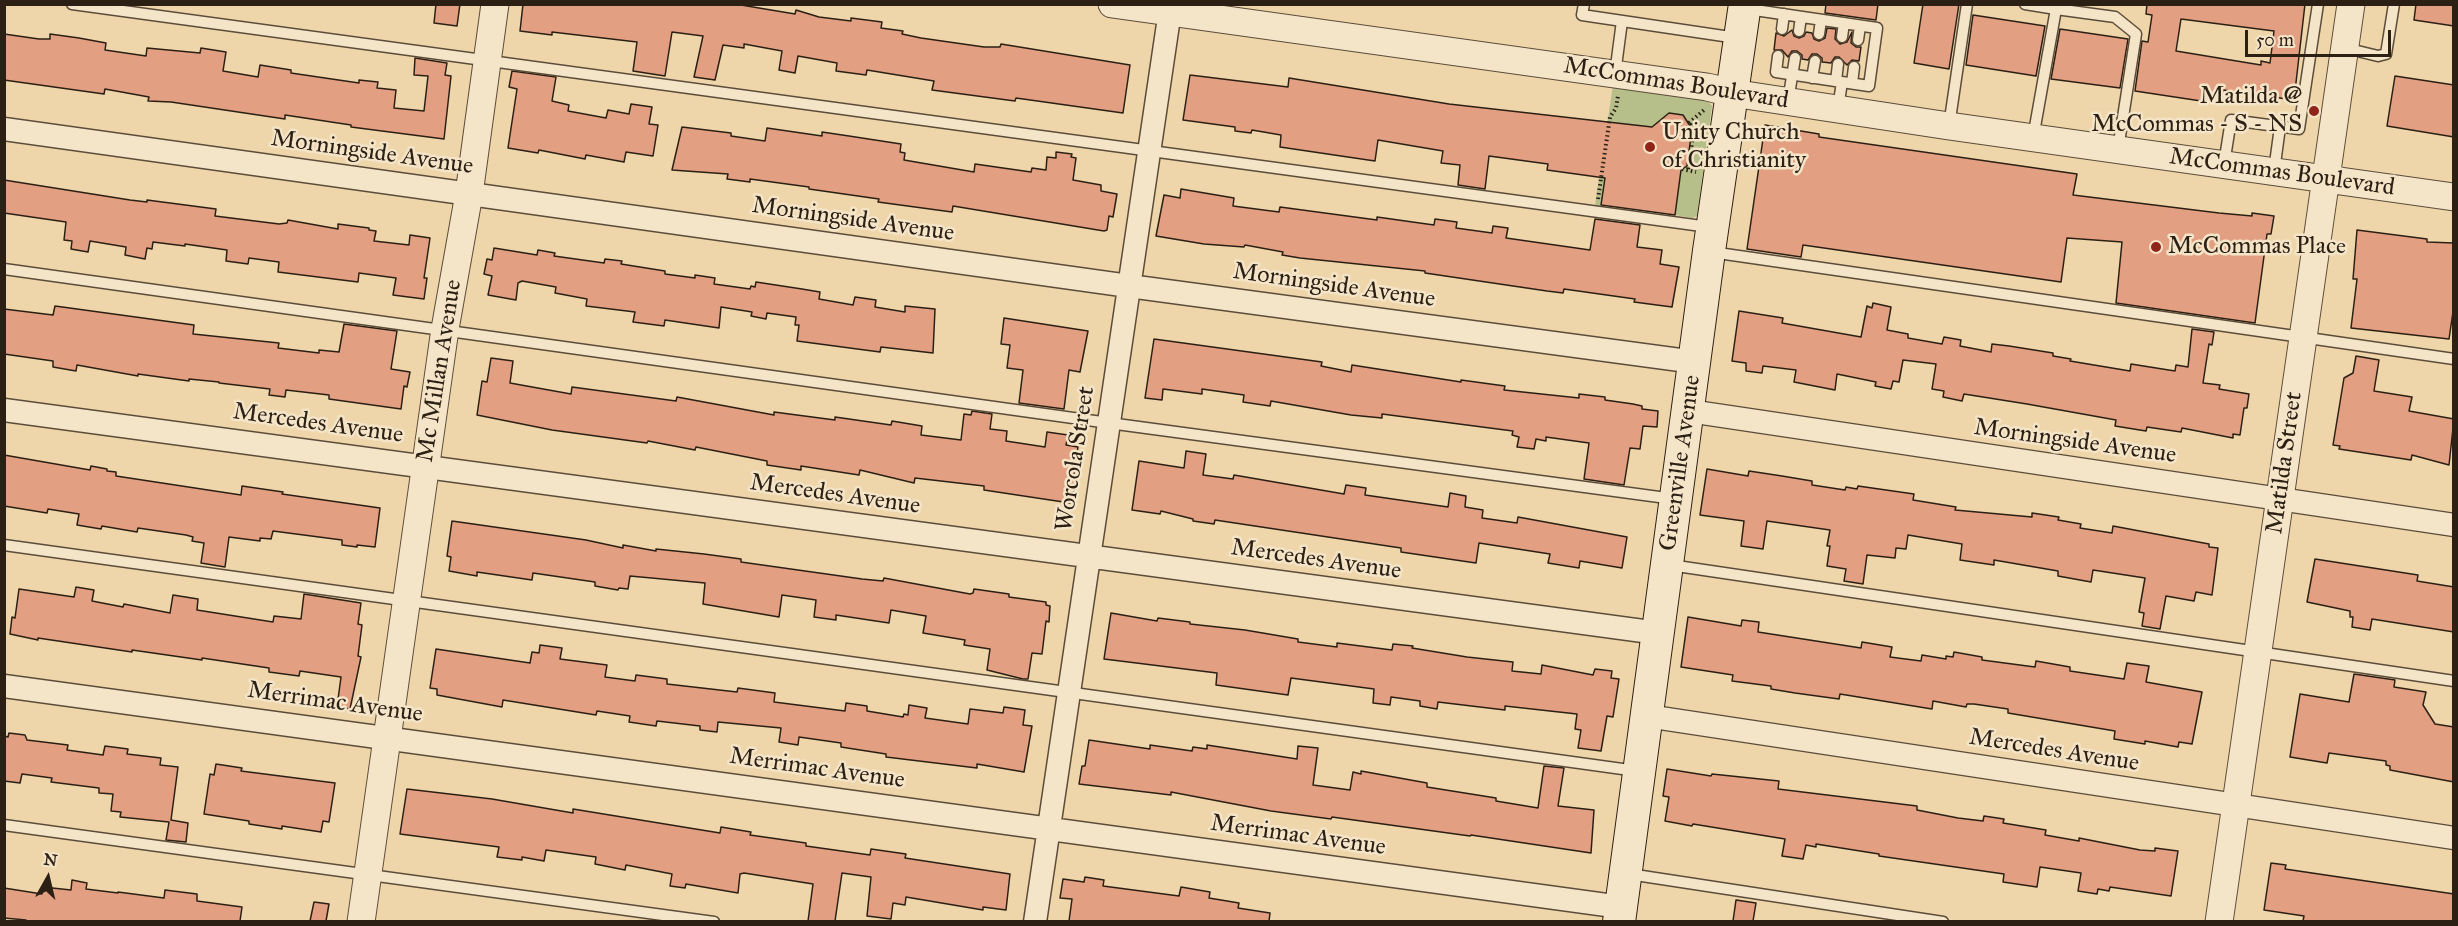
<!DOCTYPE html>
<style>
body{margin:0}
#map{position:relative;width:2458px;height:926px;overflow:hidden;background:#eed5aa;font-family:"IM FELL Great Primer",serif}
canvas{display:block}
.frame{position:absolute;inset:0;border:6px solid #2c2014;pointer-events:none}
.north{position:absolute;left:18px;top:848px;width:60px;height:60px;-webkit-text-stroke:4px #f4e4c8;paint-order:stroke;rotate:8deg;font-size:16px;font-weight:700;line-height:24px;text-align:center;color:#2c2014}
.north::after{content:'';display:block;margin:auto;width:21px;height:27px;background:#2c2014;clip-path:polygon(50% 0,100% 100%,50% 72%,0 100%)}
.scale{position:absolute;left:2245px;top:30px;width:146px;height:27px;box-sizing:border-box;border:3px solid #2c2014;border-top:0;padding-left:8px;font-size:18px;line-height:21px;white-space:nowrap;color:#2c2014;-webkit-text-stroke:4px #f4e4c8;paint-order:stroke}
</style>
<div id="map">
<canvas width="2458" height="926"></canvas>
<div class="frame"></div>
<div class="north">N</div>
<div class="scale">50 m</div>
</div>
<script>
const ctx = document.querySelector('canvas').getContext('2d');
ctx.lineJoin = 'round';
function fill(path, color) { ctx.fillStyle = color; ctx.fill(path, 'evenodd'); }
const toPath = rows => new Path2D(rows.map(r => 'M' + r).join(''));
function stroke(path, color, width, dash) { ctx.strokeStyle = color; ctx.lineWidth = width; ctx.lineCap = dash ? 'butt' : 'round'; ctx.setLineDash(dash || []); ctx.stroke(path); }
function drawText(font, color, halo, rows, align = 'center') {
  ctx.font = font + ' "IM FELL Great Primer",serif'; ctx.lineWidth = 5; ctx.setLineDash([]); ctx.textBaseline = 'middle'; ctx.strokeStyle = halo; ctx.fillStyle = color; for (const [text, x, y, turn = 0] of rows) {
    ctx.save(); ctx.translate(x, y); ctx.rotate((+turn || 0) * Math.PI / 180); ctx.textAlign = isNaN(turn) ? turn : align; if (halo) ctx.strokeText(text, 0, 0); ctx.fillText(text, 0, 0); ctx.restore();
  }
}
const green = toPath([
 [1613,85,1707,100,1712,106,1697,216,1692,218,1675,215,1680,171,1687,166,1692,129,1683,115,1669,113,1658,128,1613,123,1601,207,1595,205]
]);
const building = toPath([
 [436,4,460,4,457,26,434,23,436,4],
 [523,4,735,4,795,14,796,10,819,17,851,21,851,18,882,22,881,28,903,31,902,34,921,38,984,47,1000,47,1001,44,1130,65,1123,113,1016,98,1015,101,932,90,934,81,867,70,866,75,836,71,837,63,798,56,795,73,779,70,782,51,744,44,744,48,723,45,715,80,694,77,703,36,672,32,665,76,633,71,637,42,552,32,552,35,520,31,523,4],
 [1826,4,1878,4,1876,20,1825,13,1826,4],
 [1923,4,1959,4,1949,69,1914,63,1923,4],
 [2147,4,2305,4,2294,100,2223,90,2221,104,2135,91,2142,41,2148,42,2152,15,2146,14,2147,4],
 [2181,19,2274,31,2270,63,2261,61,2261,65,2176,51,2181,19],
 [2416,4,2454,4,2454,26,2414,20,2416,4],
 [1973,15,2045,26,2036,76,1966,65,1973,15],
 [1827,28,1836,29,1835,39,1840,44,1847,42,1852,32,1851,43,1856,47,1861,47,1859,61,1852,60,1847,65,1839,57,1835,57,1831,63,1822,62,1822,58,1817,54,1812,54,1808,60,1802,59,1802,55,1797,51,1792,51,1788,57,1782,50,1774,50,1776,33,1784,36,1792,30,1794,36,1799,38,1804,36,1806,32,1812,33,1814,39,1819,41,1825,38,1827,28],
 [2060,29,2128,39,2120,88,2051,79,2060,29],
 [4,34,39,39,50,39,50,34,79,38,106,43,105,50,146,56,147,48,200,53,201,48,226,52,223,71,258,77,260,65,291,70,291,73,359,83,359,80,378,82,377,88,396,90,394,108,424,111,428,76,414,75,415,58,447,63,445,75,451,76,444,139,351,127,351,125,285,115,285,119,171,102,148,101,149,97,105,89,104,94,4,80,4,34],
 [512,71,556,77,552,101,569,105,568,111,606,118,608,110,629,114,631,104,652,107,649,124,658,125,653,156,626,152,624,162,586,155,585,159,539,150,538,153,508,148,517,89,509,87,512,71],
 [1190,75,1288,87,1289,78,1449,104,1652,127,1669,113,1683,115,1692,129,1687,166,1681,170,1675,215,1601,205,1605,178,1547,170,1548,164,1489,156,1485,189,1458,185,1460,165,1441,163,1443,151,1378,140,1375,161,1280,147,1281,135,1252,130,1251,133,1235,131,1235,127,1183,120,1190,75],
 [2395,76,2454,85,2454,137,2387,126,2395,76],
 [1765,125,1819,134,1819,137,2077,174,2073,195,2219,213,2252,216,2252,213,2274,216,2271,234,2267,234,2255,323,2116,303,2122,242,2067,238,2061,282,1803,245,1801,257,1747,249,1765,125],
 [682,127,731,133,731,136,765,141,767,128,822,136,822,132,849,136,901,144,900,152,905,153,904,160,974,172,975,164,1031,172,1032,168,1046,170,1047,157,1056,158,1056,152,1072,154,1071,157,1076,158,1073,180,1101,185,1101,191,1117,194,1113,217,1109,216,1107,230,1104,231,953,206,952,212,878,202,879,199,809,189,809,187,750,179,750,182,727,179,728,174,672,170,682,127],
 [4,180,130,200,147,202,147,200,216,209,215,216,279,224,287,223,288,220,338,229,338,224,369,228,369,230,376,231,374,241,409,245,410,235,430,238,424,278,427,278,424,299,393,295,396,278,359,273,358,282,278,272,279,262,249,258,248,264,226,261,227,250,185,244,185,246,153,242,152,249,147,248,145,259,125,255,126,247,90,241,88,252,71,249,72,241,64,240,66,222,4,213,4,180],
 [1181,189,1234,198,1233,206,1279,212,1280,207,1377,220,1377,217,1434,225,1435,219,1457,222,1456,228,1492,233,1493,226,1508,228,1506,238,1590,250,1595,219,1640,225,1637,247,1662,250,1660,264,1679,267,1672,307,1634,302,1635,299,1564,289,1563,293,1547,291,1425,273,1425,271,1300,258,1282,255,1283,252,1245,245,1244,247,1204,244,1156,236,1164,195,1180,198,1181,189],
 [2357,230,2427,239,2427,242,2454,243,2454,305,2449,339,2351,328,2357,279,2353,279,2357,230],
 [494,248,537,255,538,250,555,253,554,256,604,263,605,259,622,261,621,264,665,271,665,274,695,278,695,275,715,278,714,284,750,289,751,286,755,287,756,282,802,289,820,292,819,299,853,305,855,297,876,300,875,307,905,312,905,306,935,309,933,353,881,347,880,352,797,341,799,325,795,325,796,317,767,313,766,319,751,316,752,312,721,307,719,328,665,320,664,326,633,322,635,312,586,306,587,299,555,293,556,287,522,281,518,283,516,300,488,295,492,276,484,274,487,259,492,260,494,248],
 [1873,303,1891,307,1887,330,1908,334,1908,338,1942,344,1944,337,1961,340,1960,346,1991,352,1992,344,2009,346,2053,353,2053,356,2071,359,2070,361,2130,371,2131,364,2175,371,2176,365,2188,367,2192,329,2214,332,2212,345,2209,344,2203,383,2220,385,2219,389,2249,394,2247,408,2244,408,2240,435,2233,434,2233,438,2182,428,2181,432,2147,427,2146,431,2115,426,2116,420,2027,404,1964,394,1962,401,1943,397,1944,391,1932,389,1936,364,1903,360,1899,382,1893,381,1891,389,1875,386,1876,382,1837,374,1835,390,1794,382,1796,370,1763,366,1762,373,1746,371,1746,363,1732,361,1739,311,1783,318,1782,323,1861,337,1867,306,1872,308,1873,303],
 [55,306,194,325,193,334,279,343,278,348,319,353,319,350,339,352,344,324,397,331,391,369,410,372,407,387,404,386,401,409,329,399,329,395,286,390,285,397,269,395,270,389,219,383,219,382,189,379,189,381,138,374,138,376,77,365,76,371,53,367,53,361,4,354,4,309,53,315,55,306],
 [1004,318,1088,331,1080,372,1069,370,1064,409,1019,403,1023,370,1007,368,1010,345,1001,344,1004,318],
 [1154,339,1322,362,1321,366,1351,372,1352,365,1461,382,1461,380,1505,386,1504,390,1579,398,1579,394,1605,397,1605,400,1633,404,1642,406,1642,409,1658,411,1657,427,1643,426,1640,449,1630,448,1624,485,1584,479,1589,443,1546,437,1546,441,1536,439,1534,449,1517,447,1519,437,1512,435,1513,431,1382,414,1382,418,1351,415,1271,401,1270,406,1243,402,1244,395,1202,389,1202,394,1163,389,1162,400,1145,398,1154,339],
 [2356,356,2379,360,2374,391,2412,397,2409,411,2454,419,2449,465,2412,455,2411,460,2339,449,2340,446,2333,445,2344,378,2353,373,2356,356],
 [491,358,513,361,510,383,571,394,572,387,676,401,677,397,774,415,774,412,835,420,835,417,891,425,892,421,922,426,921,435,961,440,964,414,971,415,972,411,992,414,990,429,1007,431,1006,441,1045,447,1047,432,1068,435,1066,445,1078,447,1073,480,1076,480,1073,496,1071,496,1070,503,984,490,984,486,915,478,914,483,860,470,859,475,801,466,801,470,767,465,767,461,696,447,695,450,648,441,647,443,552,430,477,415,482,381,487,382,491,358],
 [1186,451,1206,454,1203,475,1233,479,1234,475,1344,494,1346,485,1366,488,1365,495,1448,507,1450,493,1466,496,1465,507,1483,510,1482,518,1517,523,1518,517,1627,537,1622,568,1580,561,1579,568,1548,563,1550,554,1479,543,1476,563,1401,552,1401,548,1215,520,1214,524,1193,521,1193,519,1161,511,1160,514,1132,510,1139,461,1184,468,1186,451],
 [4,455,90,470,91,466,107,469,107,471,116,472,116,476,241,495,242,486,283,492,282,494,380,508,375,547,357,545,357,547,342,545,342,540,273,531,271,539,260,538,260,541,229,537,225,567,201,563,204,543,192,541,193,537,186,535,138,528,137,532,102,526,101,529,77,525,79,514,48,509,47,513,4,506,4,455],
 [1707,469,1748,476,1749,471,1782,476,1812,481,1812,485,1845,490,1846,487,1857,489,1858,486,1914,494,1913,500,1956,507,1955,510,2032,517,2032,513,2059,517,2058,520,2081,524,2080,528,2112,533,2113,526,2209,544,2209,547,2218,548,2212,595,2196,592,2194,601,2166,596,2160,629,2142,626,2144,613,2139,612,2145,578,2093,570,2091,582,2058,576,2058,571,1994,560,1994,565,1960,560,1962,544,1908,535,1906,549,1896,548,1895,558,1867,555,1863,584,1844,581,1846,569,1827,566,1830,546,1827,546,1830,530,1767,521,1763,549,1741,546,1744,521,1700,515,1707,469],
 [452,521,586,540,623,548,623,545,656,551,656,549,704,554,741,559,741,562,862,579,883,581,884,578,970,594,973,593,974,589,1009,594,1009,597,1046,602,1046,605,1050,606,1049,622,1046,621,1042,654,1032,653,1028,679,1023,679,987,670,990,649,964,645,965,640,923,633,926,616,891,610,889,623,836,615,836,620,814,617,816,600,782,595,779,617,703,604,705,583,630,576,628,589,619,588,618,590,595,586,595,582,533,573,532,580,477,572,477,576,449,571,451,557,447,556,452,521],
 [2315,559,2418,575,2417,581,2454,587,2454,632,2372,619,2370,630,2352,627,2353,617,2350,617,2350,611,2307,602,2315,559],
 [76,587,94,590,92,601,123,607,124,604,170,613,173,595,198,599,197,610,273,622,274,616,301,619,304,594,361,603,358,624,362,625,358,656,361,657,350,709,337,707,341,677,300,671,299,676,269,672,269,668,202,658,202,660,132,650,132,652,38,638,38,640,10,634,12,617,15,618,19,589,74,597,76,587],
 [1111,613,1157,621,1158,618,1190,622,1190,624,1245,630,1298,639,1298,642,1337,647,1337,643,1392,650,1393,644,1413,646,1412,648,1467,657,1513,662,1512,671,1541,674,1542,665,1593,675,1595,669,1612,671,1611,678,1619,679,1613,717,1607,716,1601,751,1578,748,1581,730,1575,729,1577,714,1505,706,1505,710,1438,702,1437,709,1420,706,1420,701,1391,697,1390,705,1373,703,1374,689,1291,678,1288,695,1216,685,1217,673,1104,659,1111,613],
 [1688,617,1741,626,1742,620,1759,622,1758,632,1861,648,1862,642,1892,647,1890,657,1921,661,1922,655,1946,659,1946,656,1953,657,1954,652,1982,657,1982,660,2035,667,2036,661,2070,667,2070,671,2124,679,2127,663,2149,666,2146,682,2202,692,2192,744,2179,742,2178,747,2145,741,2145,744,2114,739,2115,731,2008,713,2008,709,1974,704,1967,704,1966,707,1933,701,1932,709,1840,694,1839,699,1795,693,1771,689,1771,686,1732,681,1733,675,1681,667,1688,617],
 [540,645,562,648,560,659,607,665,605,677,635,681,636,675,667,679,667,684,737,692,738,688,775,693,774,702,845,711,846,703,867,706,867,711,903,717,904,714,908,715,909,705,927,708,925,718,968,724,970,709,1003,713,1004,707,1025,710,1023,725,1032,726,1024,772,977,764,977,768,886,757,886,754,841,747,841,743,799,737,798,745,779,742,781,728,718,722,717,732,700,730,700,726,657,721,656,726,629,722,630,716,597,711,596,715,503,700,502,707,437,695,437,689,430,688,436,649,530,663,532,652,539,653,540,645],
 [2354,674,2395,680,2394,687,2426,692,2423,705,2435,724,2454,727,2454,782,2390,770,2390,766,2386,765,2386,761,2329,753,2327,763,2290,757,2300,694,2349,702,2354,674],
 [9,733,25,735,27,740,68,745,67,750,103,755,105,746,128,749,127,754,161,758,160,765,178,767,171,820,188,823,186,842,166,840,169,822,120,817,121,812,111,811,113,794,99,793,99,788,51,782,52,778,22,774,20,783,4,781,4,736,8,737,9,733],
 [1089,740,1150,749,1150,745,1192,751,1193,747,1207,749,1207,745,1297,759,1298,746,1318,748,1313,785,1350,790,1353,772,1361,774,1361,771,1427,783,1427,787,1496,798,1496,801,1538,808,1544,766,1564,768,1558,806,1594,810,1591,853,1471,835,1470,836,1332,817,1331,819,1271,811,1171,792,1171,795,1079,784,1082,766,1085,766,1089,740],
 [216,764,242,768,241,771,335,783,329,822,323,821,321,832,282,826,282,829,249,824,249,821,204,814,210,774,214,775,216,764],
 [1667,769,1711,776,1712,774,1779,781,1778,789,1917,806,1917,810,1958,818,1983,821,1984,816,2004,819,2003,823,2046,830,2045,835,2079,841,2079,838,2140,850,2155,851,2155,848,2178,851,2171,896,2110,887,2109,891,2098,889,2097,894,2078,891,2081,873,2040,867,2037,887,2003,882,2004,874,1879,856,1879,854,1816,844,1816,847,1806,845,1803,859,1782,856,1785,839,1693,824,1692,826,1665,821,1669,797,1663,796,1667,769],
 [407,789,492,799,573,813,573,809,720,833,721,827,751,832,750,835,806,843,806,846,870,855,871,849,906,854,905,858,1010,874,1006,910,983,907,983,910,906,897,905,905,893,903,891,919,867,916,871,877,842,873,835,921,808,921,813,884,744,873,740,874,738,893,686,884,685,888,670,886,672,874,626,865,625,870,595,864,596,857,546,850,544,861,522,857,522,860,497,857,499,847,400,834,407,789],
 [2271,863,2286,865,2285,869,2454,894,2454,921,2303,921,2304,916,2264,910,2271,863],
 [1085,877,1104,880,1103,886,1179,896,1181,887,1210,892,1209,898,1239,903,1238,908,1270,913,1269,921,1069,921,1072,899,1060,898,1063,879,1084,882,1085,877],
 [72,880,87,883,86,889,118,893,118,892,164,898,165,890,197,894,197,901,242,907,240,921,26,921,26,920,4,918,4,888,42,894,43,887,71,890,72,880],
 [1736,900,1756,903,1753,921,1733,921,1736,900],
 [314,902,329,904,326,921,310,921,314,902]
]);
const path = toPath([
 [1689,123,1704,110],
 [1682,169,1696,172],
 [1688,169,1694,130,1690,122],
 [1598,199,1610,117,1616,108,1618,96]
]);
const service = toPath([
 [72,4,1709,227],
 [1584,4,1582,15,1737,38],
 [2025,4,2056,9],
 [1748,9,1877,28,1869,86,1842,82,1838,108],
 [1782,29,1784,14],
 [1799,31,1801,17],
 [1819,34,1821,20],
 [1842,37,1844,23],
 [1858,40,1860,26],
 [2345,48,2378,56,2386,54,2394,4],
 [1778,56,1776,72,1842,82],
 [1615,74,1622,21],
 [1812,78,1815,61],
 [1836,81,1838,64],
 [1852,83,1854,67],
 [1788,101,1795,58],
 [1949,126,1967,4],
 [2033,138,2056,9,2115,17,2136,34,2118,149],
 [2224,164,2231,120,2299,129,2318,4],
 [2274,171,2280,127],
 [1711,252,2454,359],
 [4,269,1109,423,1674,499],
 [4,545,1637,771],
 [1670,565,2454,681],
 [4,825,714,922],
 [1629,874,1943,922]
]);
const minor = toPath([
 [4,129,1129,286,1695,362],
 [4,410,1658,633],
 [1689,411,2454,525],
 [4,686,1621,907],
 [1647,716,2454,838],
 [1035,922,1171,4]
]);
const tertiary = toPath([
 [1112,4,1707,87,1732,93,1949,126,2454,197],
 [361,922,445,329,469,194,495,4],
 [2219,922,2351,4]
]);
const secondary = toPath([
 [1619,922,1709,251,1745,4]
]);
const markers = [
 [2314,111,6,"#8f2418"],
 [1650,147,6,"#8f2418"],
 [2156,247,6,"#8f2418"]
];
const streetNames = [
 ["McCommas Boulevard",1676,84,9],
 ["Morningside Avenue",372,153,8],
 ["McCommas Boulevard",2282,173,8],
 ["Morningside Avenue",853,220,8],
 ["Morningside Avenue",1334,286,8],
 ["Mc Millan Avenue",440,371,-81],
 ["Mercedes Avenue",318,424,8],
 ["Morningside Avenue",2075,442,8],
 ["Worcola Street",1076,459,-81],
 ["Greenville Avenue",1681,463,-82],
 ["Matilda Street",2285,463,-82],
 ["Mercedes Avenue",835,495,8],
 ["Mercedes Avenue",1316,560,8],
 ["Merrimac Avenue",335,703,8],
 ["Mercedes Avenue",2054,751,9],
 ["Merrimac Avenue",817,769,8],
 ["Merrimac Avenue",1298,836,8]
];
const poiNames = [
 ["Matilda @",2302,97,"right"],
 ["McCommas - S - NS",2302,125,"right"],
 ["Unity Church",1662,133],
 ["of Christianity",1662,161],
 ["McCommas Place",2168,247]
];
fill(green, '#b6be8a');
fill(building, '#e29f82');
stroke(building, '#2c2014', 1.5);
stroke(service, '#5c4d3a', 13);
stroke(minor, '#5c4d3a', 25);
stroke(tertiary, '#5c4d3a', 29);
stroke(secondary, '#2c2014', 34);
stroke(path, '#2c2014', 4, [1.5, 3]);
stroke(service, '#f4e4c8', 10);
stroke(minor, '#f4e4c8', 22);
stroke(tertiary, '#f4e4c8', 27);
stroke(secondary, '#f4e4c8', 32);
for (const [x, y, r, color] of markers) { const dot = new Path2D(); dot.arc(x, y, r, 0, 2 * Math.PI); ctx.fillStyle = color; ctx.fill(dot); stroke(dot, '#f4e4c8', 2); }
drawText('24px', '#2c2014', '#f4e4c8', streetNames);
drawText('24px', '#2c2014', '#f4e4c8', poiNames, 'left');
</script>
